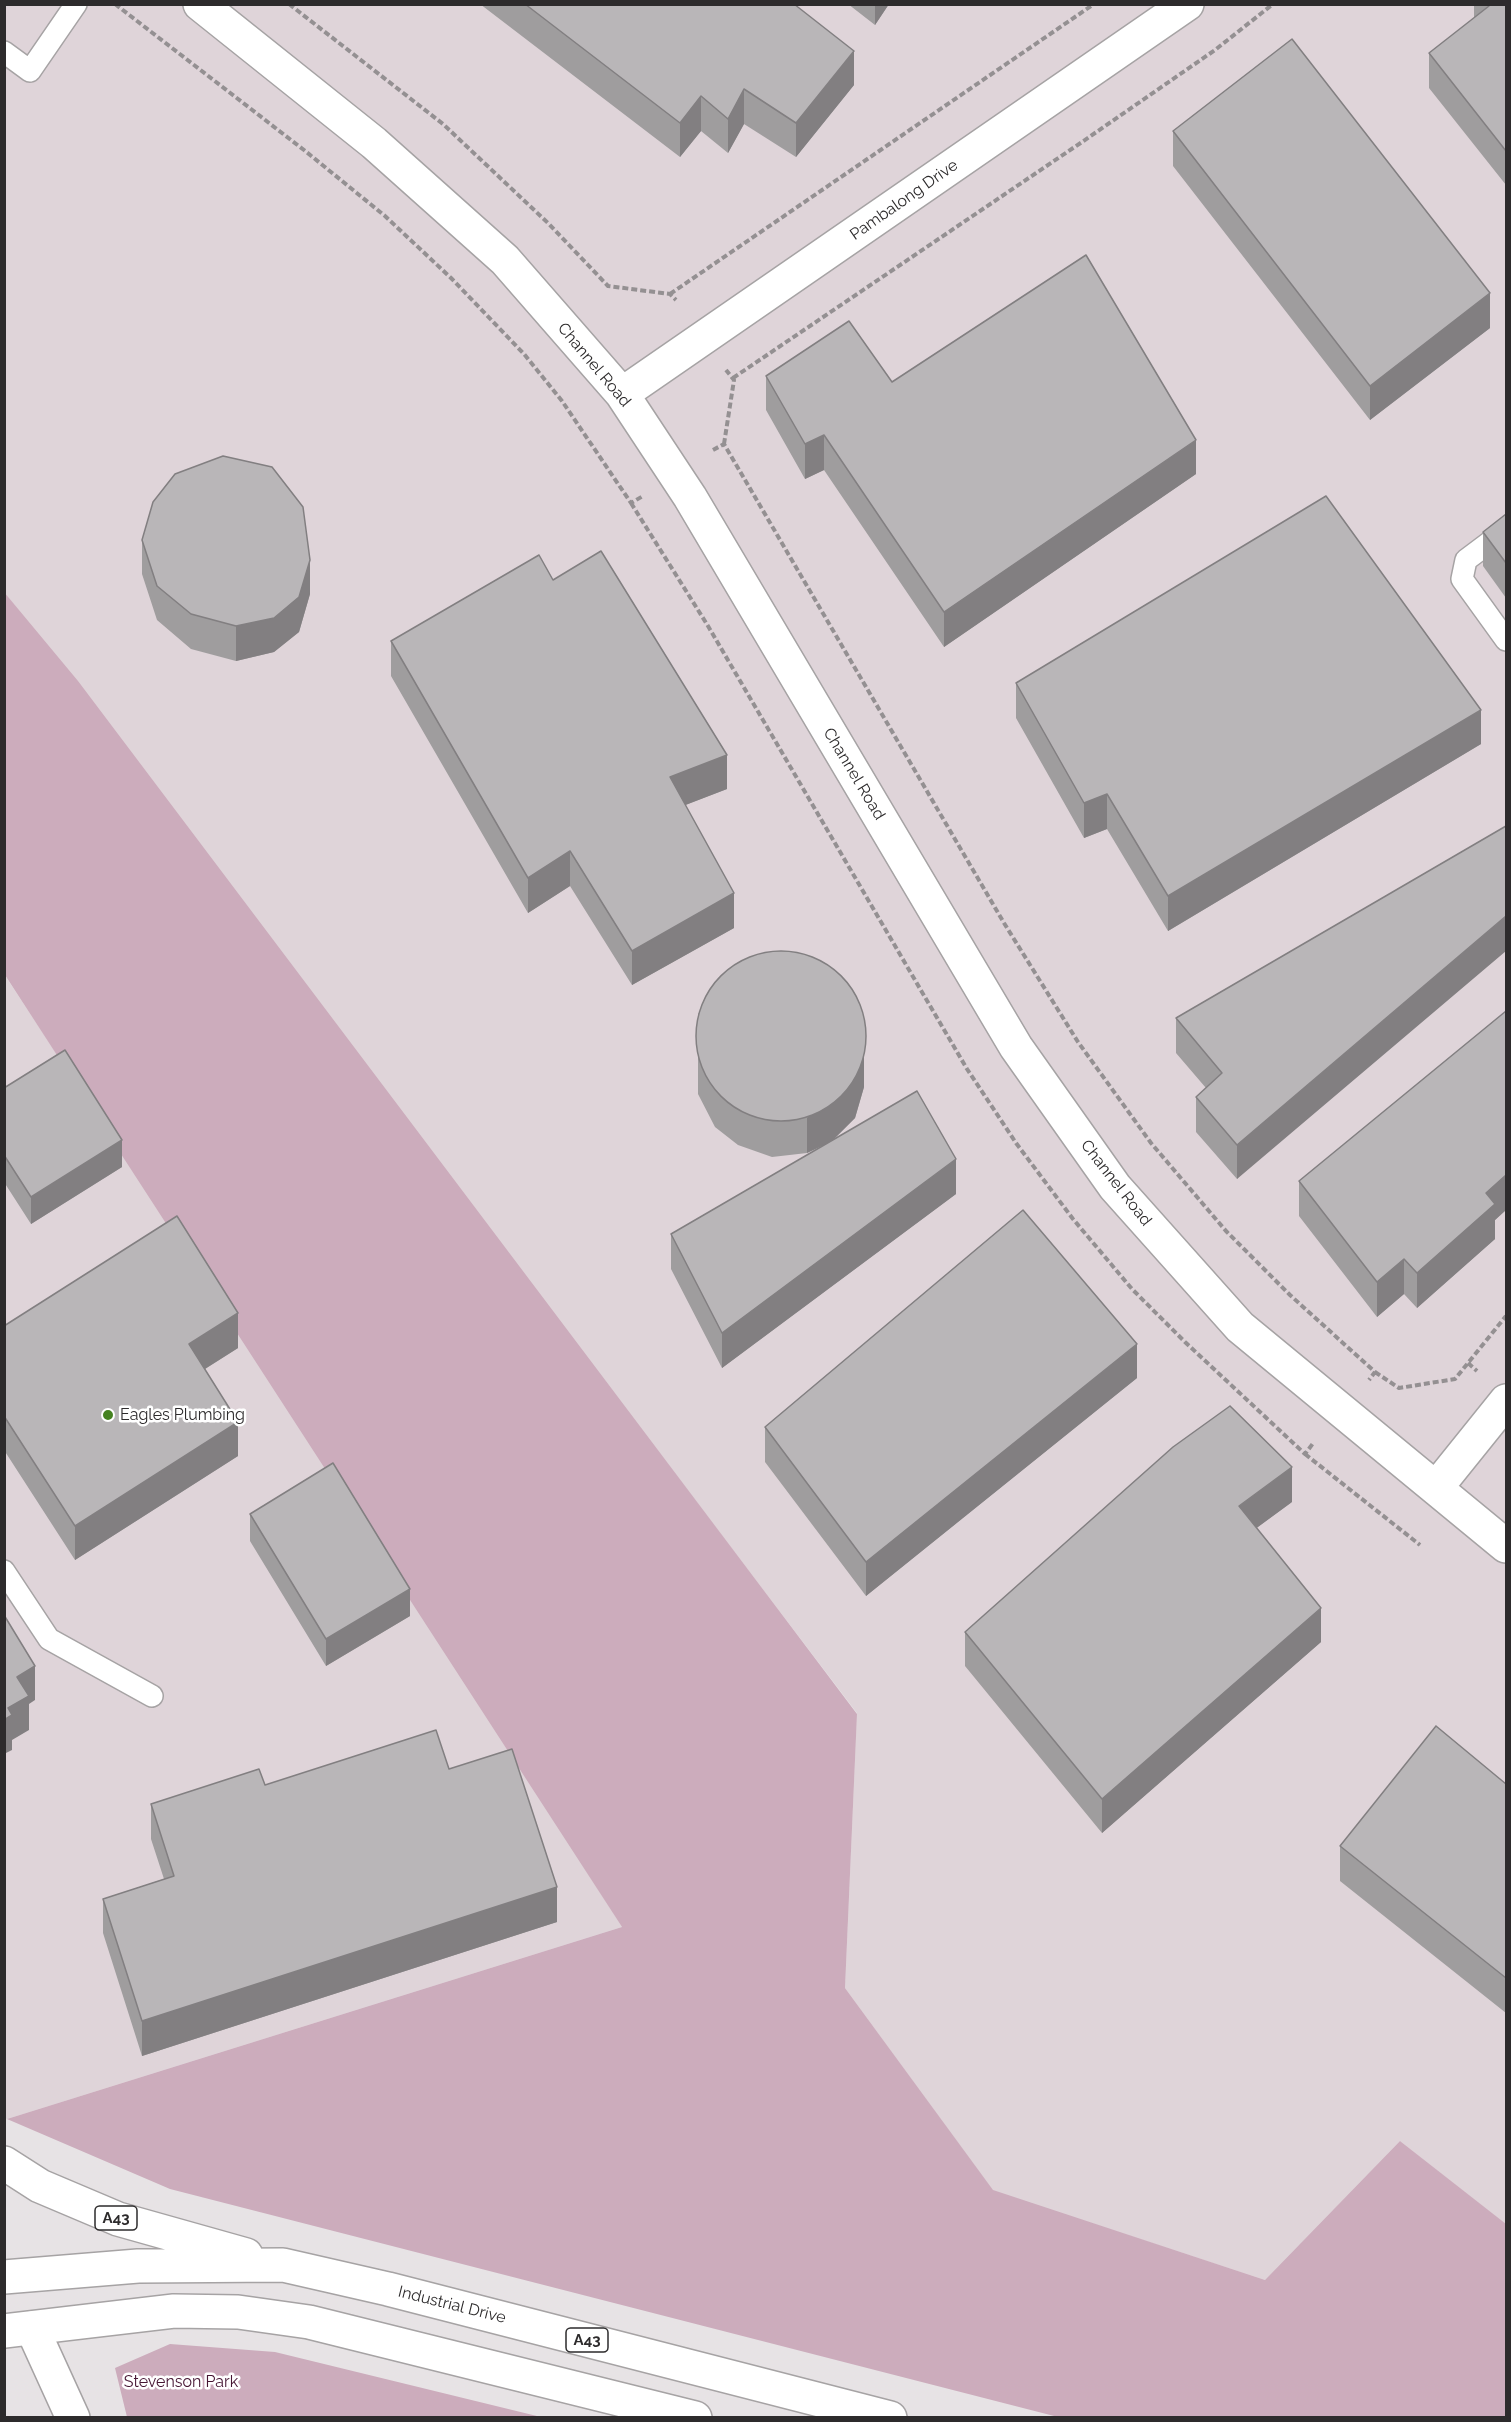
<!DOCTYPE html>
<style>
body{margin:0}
#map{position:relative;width:1511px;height:2422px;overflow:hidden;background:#e7e3e5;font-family:Raleway,sans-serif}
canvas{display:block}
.frame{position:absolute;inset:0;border:6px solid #2d2b2c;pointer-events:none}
</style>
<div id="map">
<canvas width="1511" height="2422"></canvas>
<div class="frame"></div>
</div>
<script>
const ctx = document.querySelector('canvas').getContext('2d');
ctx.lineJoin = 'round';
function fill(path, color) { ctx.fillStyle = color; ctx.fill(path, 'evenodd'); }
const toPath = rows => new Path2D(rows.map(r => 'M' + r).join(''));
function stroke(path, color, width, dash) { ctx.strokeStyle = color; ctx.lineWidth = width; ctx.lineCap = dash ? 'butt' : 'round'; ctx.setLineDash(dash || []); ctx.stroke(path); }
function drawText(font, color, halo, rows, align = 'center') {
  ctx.font = font + ' Raleway,sans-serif'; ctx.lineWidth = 5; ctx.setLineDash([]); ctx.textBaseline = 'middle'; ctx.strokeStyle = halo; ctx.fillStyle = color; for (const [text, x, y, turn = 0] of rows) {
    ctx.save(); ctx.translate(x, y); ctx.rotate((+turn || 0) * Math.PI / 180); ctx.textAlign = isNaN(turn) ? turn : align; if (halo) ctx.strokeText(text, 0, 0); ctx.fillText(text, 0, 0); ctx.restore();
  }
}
const built = toPath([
 [4,5,1506,5,1506,2225,1400,2141,1265,2280,993,2191,845,1988,857,1713,4,592],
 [4,974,373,1534,622,1927,7,2119,4,2117]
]);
const green = toPath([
 [4,592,78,681,857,1714,845,1988,993,2190,1265,2280,1400,2141,1506,2224,1506,2417,1058,2417,170,2189,7,2119,622,1927,5,975],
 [170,2344,275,2352,541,2417,127,2417,115,2368]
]);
const path = toPath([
 [115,4,304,150,385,216,451,278,524,354,562,401,631,503,643,496],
 [289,4,443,124,549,224,608,286,670,294,676,300],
 [670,294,1094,4],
 [733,378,1082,142,1215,50,1273,4],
 [724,444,734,380,726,370],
 [713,450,724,444,1004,923,1078,1042,1151,1143,1226,1231,1290,1295,1375,1372,1369,1380],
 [631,503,708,626,967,1069,1016,1143,1073,1219,1132,1289,1185,1342,1305,1454,1314,1442],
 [1468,1363,1477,1371],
 [1375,1372,1399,1388,1455,1379,1506,1316],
 [1305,1454,1420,1545]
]);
const service = toPath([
 [4,52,30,71,76,4],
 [1506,530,1466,560,1462,579,1506,640],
 [4,1571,49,1639,152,1696]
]);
const minor = toPath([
 [200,4,374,143,505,260,622,394,690,497,1016,1047,1115,1187,1240,1327,1506,1546],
 [622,394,1187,4],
 [1436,1488,1506,1401]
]);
const primary = toPath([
 [32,2328,73,2418]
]);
const trunk = toPath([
 [4,2163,40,2186,118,2219,246,2255],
 [4,2277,138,2266,283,2265,388,2289,890,2418],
 [4,2331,174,2311,238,2312,309,2322,695,2418]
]);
const wall = toPath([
 [480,4,794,4,854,85,796,157,744,124,728,153,701,131,680,157],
 [848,4,889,4,875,25],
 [1474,4,1506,4,1506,185,1429,88,1429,53,1474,18],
 [1173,131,1490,328,1370,420,1173,166],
 [766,376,892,382,1196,474,944,647,824,470,805,479,766,410],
 [1506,514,1506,598,1483,566,1483,532],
 [142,540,310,594,299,632,274,652,236,661,191,649,157,620,142,574],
 [553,580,727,789,685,805,734,928,632,985,570,886,528,913,391,676,391,641],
 [1016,683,1481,744,1168,931,1107,829,1084,838,1016,718],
 [1506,826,1237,1179,1196,1132,1196,1097,1206,1088,1176,1053,1176,1018],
 [1506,1011,1506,1210,1495,1220,1495,1239,1417,1308,1404,1294,1377,1317,1299,1216,1299,1181],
 [698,1013,864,1087,855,1118,833,1140,956,1194,722,1368,671,1269,671,1234,828,1143,807,1153,772,1157,738,1145,715,1127,698,1094],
 [4,1088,122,1167,31,1224,4,1182],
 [4,1326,238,1348,205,1369,238,1456,75,1560,4,1450],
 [1137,1378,866,1596,765,1462,765,1427],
 [1292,1502,1256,1528,1321,1642,1102,1833,965,1666,965,1632],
 [250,1514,410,1616,326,1666,250,1541],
 [449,1769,557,1922,142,2056,103,1933,103,1899,164,1879,151,1839,151,1804,265,1785],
 [1506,1784,1506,2013,1340,1881,1340,1846]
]);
const shadedWall = toPath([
 [875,4,889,4,875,25],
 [854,51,854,85,796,157,796,123],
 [744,89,744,124,728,153,728,119],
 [701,96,701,131,680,157,680,123],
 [1490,293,1490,328,1370,420,1370,386],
 [824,435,824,470,805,479,805,444],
 [1196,440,1196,474,944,647,944,612],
 [310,560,310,594,299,632,274,652,236,661,236,626],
 [1481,710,1481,744,1168,931,1168,896],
 [727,755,727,789,670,811,670,777],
 [1107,794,1107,829,1084,838,1084,803],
 [570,851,570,886,528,913,528,878],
 [734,893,734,928,632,985,632,951],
 [1506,916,1506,951,1237,1179,1237,1145],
 [864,1053,864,1087,855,1118,832,1141,807,1153,807,1118],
 [122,1140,122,1167,31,1224,31,1197],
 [956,1159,956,1194,722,1368,722,1333],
 [1506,1175,1506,1210,1495,1220,1495,1239,1417,1308,1417,1273,1486,1193],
 [1404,1259,1404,1294,1377,1317,1377,1282],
 [238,1313,238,1348,189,1379,189,1344],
 [1137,1344,1137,1378,866,1596,866,1562],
 [238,1422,238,1456,75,1560,75,1526],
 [1292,1467,1292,1502,1239,1541,1239,1506],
 [410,1589,410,1616,326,1666,326,1639],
 [1321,1608,1321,1642,1102,1833,1102,1799],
 [35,1666,35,1700,29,1704,29,1730,12,1740,12,1750,4,1754,4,1720,17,1677],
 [557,1887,557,1922,142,2056,142,2021]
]);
const building = toPath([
 [525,4,794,4,854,51,796,123,744,89,728,119,701,96,680,123,525,4],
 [1488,4,1506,4,1506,151,1429,53,1489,6,1488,4],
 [1292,39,1490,293,1370,386,1173,131,1292,39],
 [1086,255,1196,440,944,612,824,435,805,444,766,376,849,321,892,382,1086,255],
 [223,456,272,467,303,507,310,560,299,597,274,618,236,626,191,614,157,586,142,540,153,502,175,474,223,456],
 [1326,496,1481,710,1168,896,1107,794,1084,803,1016,683,1326,496],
 [1506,514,1506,563,1483,532,1506,514],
 [601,551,727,755,670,777,734,893,632,951,570,851,528,878,391,641,539,555,553,580,601,551],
 [1506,826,1506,916,1237,1145,1196,1097,1222,1073,1176,1018,1506,826],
 '696 1036a85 85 0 1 1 170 0a85 85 0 1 1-170 0Z',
 [1506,1011,1506,1175,1486,1193,1495,1204,1417,1273,1404,1259,1377,1282,1299,1181,1506,1011],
 [65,1050,122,1140,31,1197,4,1155,4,1088,65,1050],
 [917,1091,956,1159,722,1333,671,1234,917,1091],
 [1023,1210,1137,1344,866,1562,765,1427,1023,1210],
 [177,1216,238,1313,189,1344,238,1422,75,1526,4,1416,4,1326,177,1216],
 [1230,1406,1292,1467,1239,1506,1321,1608,1102,1799,965,1632,1173,1447,1230,1406],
 [333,1463,410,1589,326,1639,250,1514,333,1463],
 [4,1615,35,1666,17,1677,29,1696,8,1708,12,1715,4,1720,4,1615],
 [1436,1726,1506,1784,1506,1978,1340,1846,1436,1726],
 [436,1730,449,1769,512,1749,557,1887,142,2021,103,1899,174,1876,151,1804,259,1769,265,1785,436,1730]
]);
const markers = [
 [108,1415,6,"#458220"]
];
const shields = [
 [116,2218,42],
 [587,2340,42]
];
const shieldNames = [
 ["A43",116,2218],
 ["A43",587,2340]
];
const streetNames = [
 ["Pambalong Drive",904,200,-35],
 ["Channel Road",594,365,50],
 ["Channel Road",854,774,59],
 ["Channel Road",1116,1183,52],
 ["Industrial Drive",452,2305,14]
];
const poiNames = [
 ["Eagles Plumbing",120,1415]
];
const parkNames = [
 ["Stevenson Park",181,2382]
];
fill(built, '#dfd4d9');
fill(green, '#ccacbc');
stroke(service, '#a6a3a4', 24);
stroke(minor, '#a6a3a4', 36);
stroke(primary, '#a6a3a4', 36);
stroke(trunk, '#a6a3a4', 36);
stroke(path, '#949092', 4, [6, 3]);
stroke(service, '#fff', 21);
stroke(minor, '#fff', 33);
stroke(primary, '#fff', 33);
stroke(trunk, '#fff', 33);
fill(wall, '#9f9d9e');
fill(shadedWall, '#827f81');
fill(building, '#b9b6b8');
stroke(building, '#827f81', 1.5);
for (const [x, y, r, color] of markers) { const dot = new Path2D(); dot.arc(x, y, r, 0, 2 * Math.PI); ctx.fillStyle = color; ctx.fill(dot); stroke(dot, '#fff', 2); }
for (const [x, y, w] of shields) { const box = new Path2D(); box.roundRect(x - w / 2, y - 12, w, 24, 4.5); ctx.fillStyle = '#fff'; ctx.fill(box); stroke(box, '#2d2b2c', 1.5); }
drawText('bold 15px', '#2d2b2c', null, shieldNames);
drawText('16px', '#2d2b2c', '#fff', streetNames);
drawText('16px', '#2d2b2c', '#fff', poiNames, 'left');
drawText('16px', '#461633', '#fff', parkNames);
</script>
